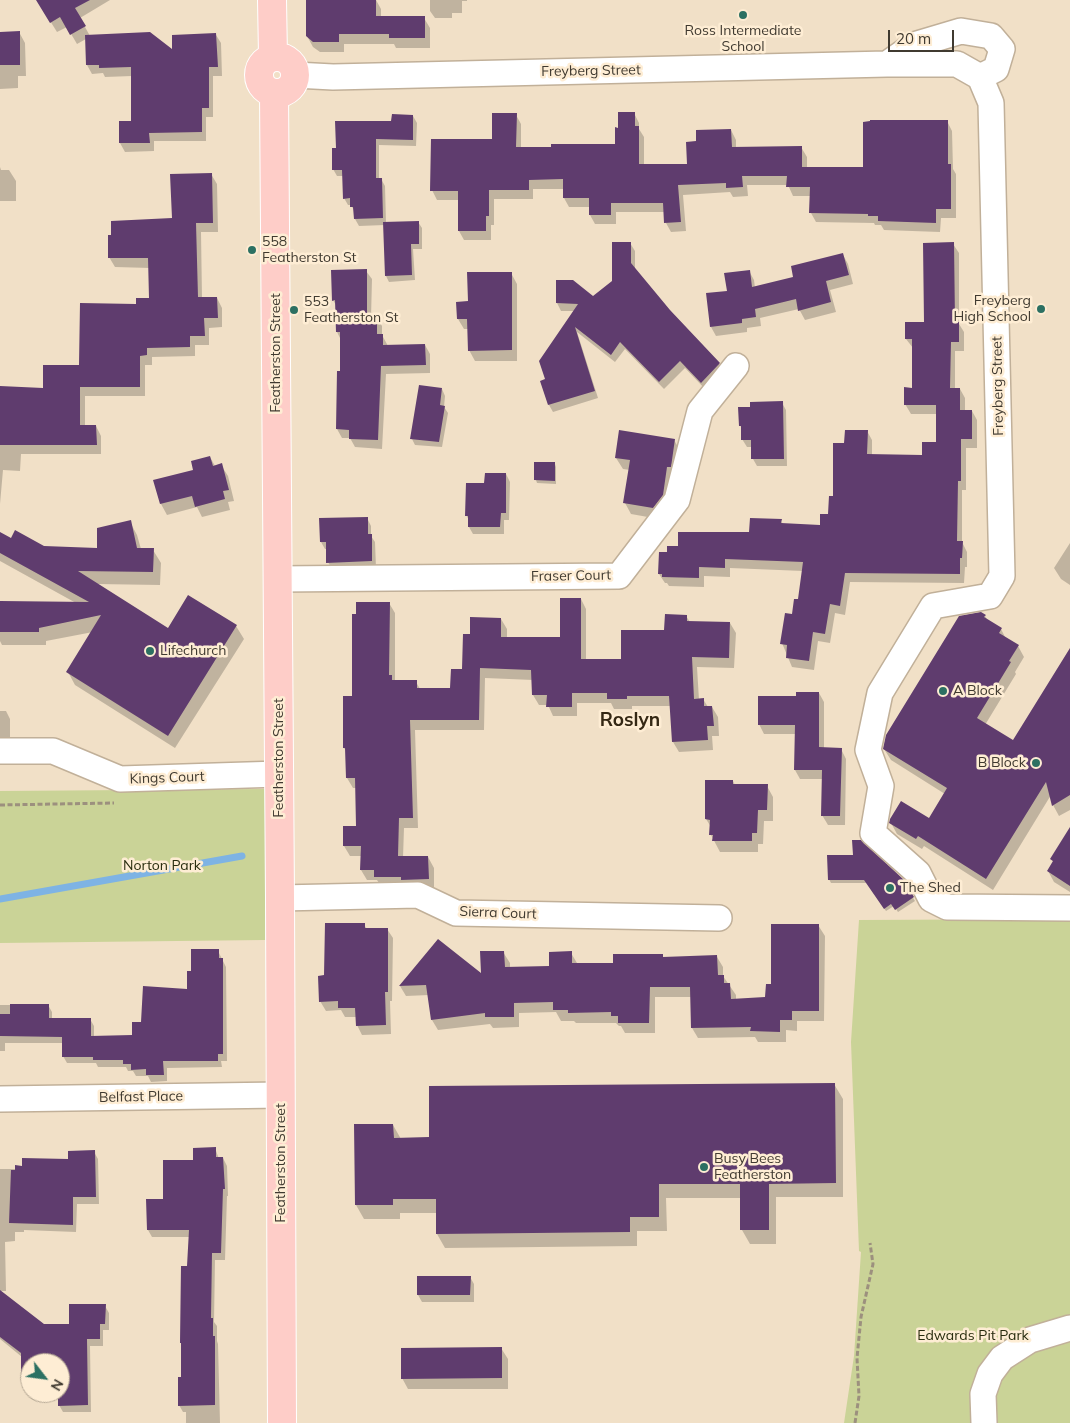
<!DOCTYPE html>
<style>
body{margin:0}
#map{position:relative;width:1070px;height:1423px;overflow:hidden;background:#f1e0c7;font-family:Mulish,sans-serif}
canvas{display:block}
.north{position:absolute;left:20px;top:1353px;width:50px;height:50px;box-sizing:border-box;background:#feedd4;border:1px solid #b2a592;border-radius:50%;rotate:120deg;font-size:14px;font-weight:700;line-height:20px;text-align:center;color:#403a30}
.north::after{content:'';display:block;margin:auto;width:18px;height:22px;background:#2c7062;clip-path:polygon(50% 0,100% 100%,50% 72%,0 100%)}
.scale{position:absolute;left:888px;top:30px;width:66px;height:22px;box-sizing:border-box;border:2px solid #403a30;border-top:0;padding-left:6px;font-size:15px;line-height:18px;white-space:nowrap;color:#403a30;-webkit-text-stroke:4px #feedd4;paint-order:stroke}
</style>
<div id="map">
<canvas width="1070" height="1423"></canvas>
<div class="north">N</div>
<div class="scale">20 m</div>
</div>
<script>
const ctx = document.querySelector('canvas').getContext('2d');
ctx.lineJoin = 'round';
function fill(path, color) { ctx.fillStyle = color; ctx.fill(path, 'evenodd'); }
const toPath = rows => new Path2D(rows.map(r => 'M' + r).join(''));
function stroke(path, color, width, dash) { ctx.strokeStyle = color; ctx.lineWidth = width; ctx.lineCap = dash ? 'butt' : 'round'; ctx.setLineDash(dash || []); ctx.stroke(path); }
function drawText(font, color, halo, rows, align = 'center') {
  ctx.font = font + ' Mulish,sans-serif'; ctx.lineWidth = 5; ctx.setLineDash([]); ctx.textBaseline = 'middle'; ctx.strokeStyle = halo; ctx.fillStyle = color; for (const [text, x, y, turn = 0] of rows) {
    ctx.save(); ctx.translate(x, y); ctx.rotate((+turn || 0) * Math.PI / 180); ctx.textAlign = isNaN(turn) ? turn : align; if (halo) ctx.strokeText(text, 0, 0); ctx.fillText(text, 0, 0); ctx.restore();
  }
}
const green = toPath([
 [265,789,265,940,0,943,0,791],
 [1070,919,1070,1423,844,1423,854,1356,861,1252,859,1251,851,1042,859,920]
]);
const shadow = toPath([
 [37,0,110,0,80,18,90,36,173,52,216,35,221,43,222,76,213,76,213,117,206,117,206,141,154,141,154,151,125,152,120,143,120,123,132,122,132,76,105,77,103,73,92,74,87,65,86,39,77,44,67,27,57,32],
 [308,0,376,0,381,9,381,18,424,18,430,28,430,48,396,48,394,44,344,44,344,52,320,52,313,47,307,36],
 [430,0,467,0,467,1,462,1,462,13,452,13,452,18,435,18,430,11],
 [19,32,25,43,26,76,18,76,18,88,0,89,0,33],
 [634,113,639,123,639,129,644,137,644,165,688,165,697,143,731,130,736,140,736,148,801,147,807,157,807,168,864,168,947,121,952,131,953,169,956,174,956,218,941,218,940,232,884,230,881,225,875,225,874,223,816,222,811,213,811,196,793,196,788,185,747,185,748,196,733,197,730,192,683,195,686,231,671,232,666,223,665,212,616,212,616,224,595,224,590,215,590,207,569,207,564,198,564,189,533,189,533,199,494,199,494,225,491,225,491,240,464,240,459,231,459,200,437,200,432,190,493,141,516,115,521,124,521,148,616,146,619,129],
 [413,116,417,123,416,146,379,145,379,179,381,179,385,186,386,223,418,222,422,228,422,249,413,249,415,280,389,282,386,276,385,225,359,226,355,219,355,212,351,205,348,205,344,198,343,176,337,176,333,169,393,122],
 [0,167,1,170,9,170,16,181,16,201,0,201],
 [211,174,217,184,218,232,201,232,202,298,217,298,222,308,222,327,209,328,209,345,195,345,195,356,152,357,152,365,145,365,145,396,85,396,85,426,96,426,101,436,101,454,21,454,20,471,3,470,0,504,0,387,44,389,80,366,137,305,151,299,150,268,115,267,109,257,174,220],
 [630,243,635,251,635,269,669,311,719,364,724,371,706,390,685,368,664,389,625,349,615,362,577,332,598,398,553,412,549,405,546,380,575,311,561,311,557,303,558,281,593,298,614,281],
 [953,244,959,253,959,324,964,332,964,351,955,351,955,389,960,389,965,398,965,411,972,411,977,420,977,448,966,448,966,490,962,490,962,542,967,552,967,567,965,567,964,583,850,582,845,615,835,613,830,643,818,641,814,670,792,667,782,643,799,601,803,571,730,568,730,577,704,576,704,587,669,586,667,583,665,583,659,574,660,553,668,553,679,548,751,533,781,521,783,524,821,526,830,515,846,444,867,431,872,440,872,456,923,456,937,444,937,414,911,414,905,404,913,389,913,348,906,339,906,323,925,323],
 [843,255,848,264,853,284,830,290,836,312,805,320,799,309,760,318,761,326,747,328,747,332,716,336,711,327,728,292,749,271,754,280,755,288,795,278],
 [366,271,372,279,371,318,377,318,382,326,382,335,388,346,425,345,430,354,430,373,386,374,382,449,355,447,350,438,342,438,337,429,338,372,341,372,341,340,337,332,337,307,333,300],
 [511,273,517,284,517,361,475,361,469,350,469,329,464,329,458,319,469,303],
 [442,389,445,396,444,407,448,413,442,447,415,445,412,439],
 [782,403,786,410,787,466,757,466,753,459,752,447,747,447,742,439,742,429,740,425,751,408],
 [674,440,681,452,659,519,631,514,625,503,630,470,623,469,616,458],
 [210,457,215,466,221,465,228,476,234,501,228,502,230,510,202,517,197,507,167,515,161,504,155,481,195,471],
 [555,464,556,467,556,484,537,483,536,480],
 [506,474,510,482,509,520,504,520,504,534,473,534,469,527,469,520,466,515,485,484],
 [367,518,371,526,371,536,375,542,376,568,332,569,328,562,327,549,325,549,321,542],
 [130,522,137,535,141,549,153,550,161,563,160,585,96,584,168,629,236,626,244,639,175,748,75,685,68,672,93,632,46,641,46,645,2,645,0,641,0,602,76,603,0,561,0,534,11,540,44,547,98,550],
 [1070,543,1070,585,1061,579,1054,568],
 [581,599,586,609,586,660,622,660,686,616,690,622,730,623,736,633,734,668,697,667,699,700,703,699,708,707,712,707,718,717,719,736,712,736,713,750,679,752,673,742,671,706,632,706,632,709,614,709,611,703,577,703,577,716,553,716,548,705,539,705,533,695,533,680,485,678,484,730,415,730,418,828,404,828,403,858,428,857,434,868,434,889,381,886,377,880,367,880,361,870,362,856,350,856,344,846,358,827,357,788,353,788,347,778,347,752,344,748,353,697,389,603,395,613,395,682,416,682,420,689,451,689,464,670,471,635,501,619,507,629,507,639,561,639],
 [985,616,988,621,1001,629,1006,639,1018,646,1024,657,1015,672,1016,674,985,725,1014,742,1070,650,1070,810,1059,816,1053,805,1051,795,993,890,924,846,922,849,897,834,891,823,929,820,945,794,891,760,884,749],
 [819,693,824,702,824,749,841,749,846,759,845,825,828,825,822,815,823,779,800,779,795,770,796,734,764,734,759,724,798,697],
 [0,711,6,711,10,719,10,744,0,744],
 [733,781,735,785,767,786,773,797,773,821,764,821,763,844,758,844,758,852,720,852,711,835,711,827,706,819],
 [1070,830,1070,892,1054,882,1048,871,1054,863,1051,859],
 [829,879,902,880,915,901,898,912,894,906,886,911,867,883,831,883],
 [364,925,367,929,387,929,393,938,392,1001,390,1001,391,1034,362,1035,357,1025,356,1017,345,1017,341,1010,326,1011,320,1001,326,977],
 [818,925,825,936,824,1021,797,1021,797,1031,786,1030,786,1042,758,1042,755,1037,698,1038,692,1028,691,997,655,997,655,1033,625,1033,621,1026,619,1026,616,1023,576,1023,574,1021,561,1021,556,1012,519,1013,519,1027,493,1028,490,1024,438,1030,432,1020,429,995,406,996,400,986,482,976,503,952,510,963,510,968,551,967,571,953,577,963,614,964,662,955,664,958,717,957,723,967,723,976,736,995,736,1000,766,998,773,986],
 [218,951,226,967,227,1061,221,1061,222,1067,167,1068,167,1081,151,1082,148,1076,136,1076,133,1071,128,1071,126,1067,98,1067,96,1063,67,1063,63,1056,63,1043,5,1043,5,1051,0,1051,0,1005,48,1005,52,1012,52,1019,90,1019,94,1026,94,1037,133,1036,142,1023,188,990,192,972],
 [834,1084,843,1099,843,1197,776,1197,776,1244,750,1244,742,1230,742,1198,666,1198,667,1231,637,1231,637,1246,445,1248,437,1234,437,1213,400,1213,400,1219,364,1219,356,1205,356,1125,393,1125,401,1139,431,1139],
 [215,1148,219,1159,223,1158,227,1166,228,1196,227,1196,225,1260,215,1260,214,1322,217,1326,217,1341,218,1344,220,1423,186,1423,186,1412,183,1412,179,1405,183,1378,190,1237,152,1237,148,1230,164,1200,195,1161],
 [94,1152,98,1159,99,1204,77,1204,76,1232,24,1230,24,1232,15,1232,15,1241,5,1242,6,1291,0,1291,0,1169,16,1169,69,1161],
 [470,1277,474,1284,474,1302,422,1302,418,1295,418,1278],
 [0,1301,43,1325,70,1326,105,1306,109,1313,109,1330,103,1330,103,1346,90,1346,91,1412,63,1412,59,1405,60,1363,30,1363,30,1385,26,1385,22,1378,22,1357,0,1339],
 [501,1348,508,1359,508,1389,408,1389,402,1378]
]);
const stream = toPath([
 [0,899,242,856]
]);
const building = toPath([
 [36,0,90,0,75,8,86,26,70,35,60,17,50,23],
 [306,0,376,0,376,16,425,16,425,38,389,38,389,34,339,34,339,42,313,42,306,36],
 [20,31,20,65,0,65,0,32],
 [150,32,172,49,172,35,216,33,218,67,209,67,209,108,202,108,202,132,149,133,150,143,119,143,119,121,131,121,131,67,99,68,99,65,86,65,85,35],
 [618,112,635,112,635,126,639,126,639,164,687,164,686,142,696,141,696,130,731,129,732,147,802,146,802,167,863,167,863,122,870,121,870,120,948,120,948,164,951,164,951,209,936,209,936,223,878,221,878,216,868,216,868,214,809,213,810,187,786,187,787,176,742,176,743,187,726,188,726,183,678,185,681,222,664,223,663,203,611,203,611,215,589,215,589,198,563,198,563,179,529,180,529,190,489,190,489,216,486,216,486,231,458,231,458,191,430,191,431,139,492,139,492,113,517,113,516,147,551,147,551,144,615,144,615,127,618,128],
 [392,114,413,115,413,140,376,139,376,178,382,178,383,218,354,219,353,207,350,207,350,198,343,199,342,170,332,170,332,148,336,148,335,121,391,121],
 [212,173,213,223,196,223,198,297,217,297,218,318,204,318,205,336,190,336,190,347,147,348,147,355,140,356,140,387,80,387,80,425,96,425,97,445,0,445,0,386,43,388,43,365,79,365,80,303,136,304,136,298,149,298,148,258,108,258,108,235,111,235,111,221,172,218,170,174],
 [419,221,419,244,411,244,412,275,385,276,383,222],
 [612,242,631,242,631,263,670,310,720,363,701,383,680,361,659,382,620,342,611,355,575,327,595,391,548,405,540,381,545,379,539,361,578,304,556,303,556,280,573,280,593,296,612,281],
 [954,242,955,322,959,322,959,342,951,342,950,388,960,388,960,410,972,410,972,439,961,439,961,481,958,481,957,541,963,541,962,558,960,558,960,574,845,573,840,606,830,604,825,634,813,632,809,661,786,658,787,645,780,644,785,613,792,614,794,599,798,599,803,562,725,559,725,568,699,567,699,578,662,577,662,574,658,574,659,552,667,552,667,546,678,546,678,532,749,532,750,518,782,519,781,523,820,525,820,514,828,514,829,496,833,496,833,443,844,443,845,430,868,430,867,454,922,455,922,442,936,442,936,405,904,405,904,387,912,388,912,339,905,339,905,322,924,322,923,243],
 [843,253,849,275,826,281,831,302,798,311,796,299,755,309,756,317,742,319,742,323,710,327,706,293,727,291,724,273,750,270,752,287,793,277,791,266],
 [367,269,367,316,377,316,377,334,383,334,383,345,425,344,426,365,381,366,378,440,349,439,349,430,336,429,337,371,340,371,340,332,336,332,335,300,332,301,331,270],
 [467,272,512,272,512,350,468,351,467,319,457,319,456,302,468,301],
 [419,385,442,388,440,405,445,406,439,442,410,439],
 [783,401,784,459,751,459,751,440,741,440,741,426,739,426,738,407,750,407,750,402],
 [619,430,675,439,671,467,667,467,663,495,653,508,623,503,630,460,615,458],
 [210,456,213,466,222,463,229,490,223,491,225,499,195,507,192,496,160,504,153,480,193,470,191,461],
 [534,462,555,462,555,481,534,480],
 [485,473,506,473,506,513,501,513,500,527,468,527,468,516,465,516,466,483,484,483],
 [368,517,368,534,372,534,372,561,326,563,326,542,320,542,319,518],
 [131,520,137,548,154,548,153,572,78,571,168,628,188,595,237,625,168,736,66,672,101,615,39,628,39,632,0,632,0,601,89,602,0,553,0,532,11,538,15,530,44,546,97,548,97,528],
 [560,598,581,598,581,659,621,659,621,630,664,630,665,614,687,615,687,621,730,622,729,658,692,657,694,699,704,698,704,706,712,706,714,726,707,726,708,740,672,742,669,696,627,696,627,699,607,699,607,693,572,693,572,707,546,707,547,695,532,695,531,670,480,668,479,720,410,720,413,818,399,818,398,856,428,856,429,879,401,880,401,877,374,877,374,870,360,870,361,846,343,846,343,826,356,826,355,778,346,778,345,748,343,748,343,696,352,696,352,614,356,614,356,602,390,602,389,675,392,675,392,680,417,680,417,688,450,688,451,669,462,669,463,634,470,634,470,617,501,618,501,637,560,637],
 [981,612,986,615,984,617,1002,628,999,633,1019,645,1009,661,1011,662,977,718,1013,740,1070,648,1070,795,1052,806,1046,782,986,879,918,836,916,839,889,823,890,819,901,801,929,818,947,788,883,749,886,735,959,616],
 [796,692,819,692,819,747,842,748,840,816,821,816,822,770,794,770,795,725,758,725,758,696,796,696],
 [705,780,733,780,733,784,768,784,767,810,758,810,757,833,752,833,752,841,712,841,713,835,709,835,710,820,705,819],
 [1070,827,1070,886,1047,871,1053,861,1050,859],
 [852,840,861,840,903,879,914,897,895,910,891,904,884,909,864,880,828,880,827,855,853,855],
 [325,923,365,923,365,928,388,928,388,992,385,992,386,1025,356,1026,355,1008,338,1008,338,1001,319,1002,318,976,324,975],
 [771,924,819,924,819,1011,792,1011,792,1020,780,1020,780,1032,750,1031,751,1027,691,1028,690,987,650,987,649,1023,618,1023,618,1016,611,1016,611,1012,568,1013,568,1010,553,1010,553,1002,514,1003,514,1017,485,1017,485,1013,431,1020,426,985,399,986,438,939,481,973,480,951,504,951,505,967,549,966,549,952,572,951,572,963,613,963,613,954,663,954,663,957,717,955,718,975,724,975,724,983,730,983,731,999,765,997,766,984,771,984],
 [191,949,219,949,219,958,223,958,223,1054,218,1054,218,1061,163,1061,164,1075,146,1075,146,1069,131,1070,131,1064,123,1064,123,1060,93,1060,93,1057,62,1057,62,1037,0,1036,0,1014,10,1014,10,1004,49,1004,49,1018,91,1018,91,1036,132,1035,132,1022,141,1022,143,986,187,989,187,971,191,971],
 [835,1083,836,1183,769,1184,769,1230,740,1230,740,1184,659,1184,659,1217,630,1217,630,1232,436,1234,436,1199,393,1199,393,1205,355,1205,354,1124,393,1124,394,1138,429,1137,429,1086],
 [216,1147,216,1157,223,1157,225,1189,223,1189,221,1253,212,1253,211,1318,213,1318,213,1336,215,1336,215,1405,178,1406,178,1377,181,1377,181,1343,180,1343,181,1266,187,1266,189,1230,147,1230,146,1199,163,1199,163,1160,193,1160,193,1148],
 [95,1150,96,1197,73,1197,73,1225,9,1223,11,1170,15,1170,15,1165,22,1166,22,1158,68,1159,68,1151],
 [417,1276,471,1276,470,1295,417,1295],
 [0,1290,44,1324,69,1324,69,1304,106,1304,105,1324,100,1324,100,1339,87,1339,88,1405,58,1406,58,1393,60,1393,60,1363,30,1363,30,1378,21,1378,21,1353,0,1337],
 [502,1347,502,1378,401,1379,401,1348]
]);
const path = toPath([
 [0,805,114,803],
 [855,1423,859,1396,857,1358,861,1317,873,1264,870,1243]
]);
const minor = toPath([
 [887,64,914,45,961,31,991,36,1002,49,996,69,980,77],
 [295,75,333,77,887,64,957,64,980,77,991,103,1002,576,990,596,933,606,880,693,868,750,881,786,873,833,918,873,931,899,947,907,1070,908],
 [278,579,619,576,677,500,700,411,736,366],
 [0,751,53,751,120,779,279,774],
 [280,898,418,895,456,913,719,918],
 [0,1099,281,1095],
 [984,1423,983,1394,990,1374,1002,1358,1030,1340,1070,1328]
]);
const major = toPath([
 [272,0,273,56],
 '259 75a18 18 0 1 1 36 0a18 18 0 1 1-36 0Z',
 [274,93,280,898,282,1423]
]);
const markers = [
 [743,15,5,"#2c7062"],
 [252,250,5,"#2c7062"],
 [1041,309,5,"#2c7062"],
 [294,310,5,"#2c7062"],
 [150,651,5,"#2c7062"],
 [943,691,5,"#2c7062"],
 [1036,763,5,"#2c7062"],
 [890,888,5,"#2c7062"],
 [704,1167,5,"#2c7062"]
];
const poiNames = [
 ["Ross Intermediate",743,31,"center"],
 ["School",743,47,"center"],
 ["558",262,242],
 ["Featherston St",262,258],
 ["Freyberg",1031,301,"right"],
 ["High School",1031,317,"right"],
 ["553",304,302],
 ["Featherston St",304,318],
 ["Lifechurch",160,651],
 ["A Block",953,691],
 ["B Block",1026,763,"right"],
 ["The Shed",900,888],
 ["Busy Bees",714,1159],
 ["Featherston",714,1175]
];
const streetNames = [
 ["Freyberg Street",591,71,-1],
 ["Featherston Street",276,353,-90],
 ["Freyberg Street",998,386,-91],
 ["Fraser Court",571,576,-1],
 ["Featherston Street",279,758,-90],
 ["Kings Court",167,778,-2],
 ["Sierra Court",498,913,2],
 ["Belfast Place",141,1097,-1],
 ["Featherston Street",281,1163,-90]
];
const parkNames = [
 ["Norton Park",162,866],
 ["Edwards Pit Park",973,1336]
];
const districtNames = [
 ["Roslyn",630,720]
];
fill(green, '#cad397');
fill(shadow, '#0003');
stroke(stream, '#7eb3e4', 7);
fill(building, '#5f3c6e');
stroke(minor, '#c1b099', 28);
stroke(major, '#fff', 30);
stroke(path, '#9c907e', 3, [5, 2.5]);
stroke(minor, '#fff', 25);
stroke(major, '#fecdc8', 28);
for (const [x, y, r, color] of markers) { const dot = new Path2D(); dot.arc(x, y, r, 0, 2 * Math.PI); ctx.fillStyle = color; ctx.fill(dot); stroke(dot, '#feedd4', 2); }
drawText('14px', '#403a30', '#feedd4', poiNames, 'left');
drawText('14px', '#403a30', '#feedd4', streetNames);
drawText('14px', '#292d0f', '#feedd4', parkNames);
drawText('bold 19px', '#352814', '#feedd4', districtNames);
</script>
